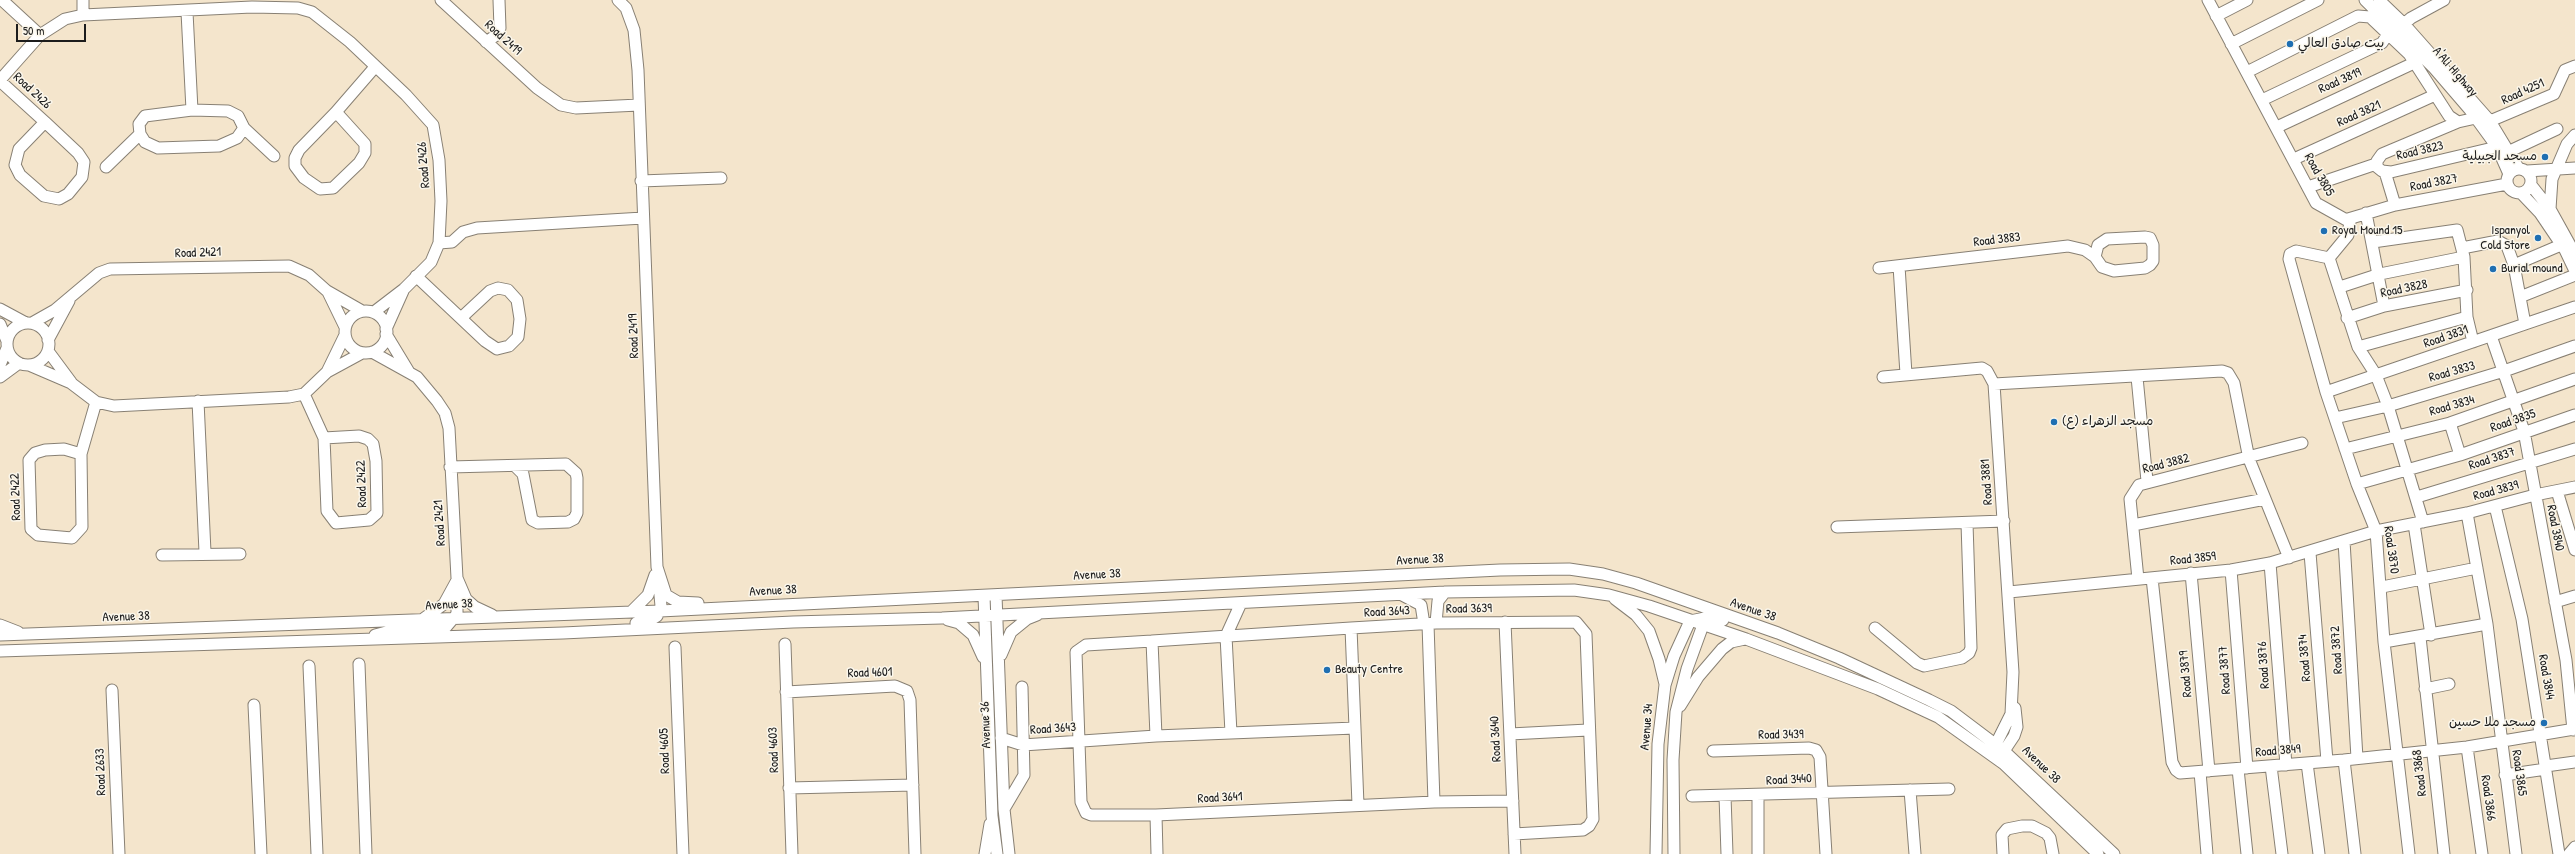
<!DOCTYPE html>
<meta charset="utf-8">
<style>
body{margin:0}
#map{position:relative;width:2575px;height:854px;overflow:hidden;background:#f4e5cc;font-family:"Patrick Hand",sans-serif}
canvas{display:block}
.scale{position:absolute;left:16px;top:24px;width:70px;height:18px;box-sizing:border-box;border:2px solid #1c1c1c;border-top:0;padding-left:5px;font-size:12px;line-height:14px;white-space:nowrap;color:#1c1c1c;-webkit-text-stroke:3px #fbf7ec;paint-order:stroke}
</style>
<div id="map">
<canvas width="2575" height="854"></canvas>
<div class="scale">50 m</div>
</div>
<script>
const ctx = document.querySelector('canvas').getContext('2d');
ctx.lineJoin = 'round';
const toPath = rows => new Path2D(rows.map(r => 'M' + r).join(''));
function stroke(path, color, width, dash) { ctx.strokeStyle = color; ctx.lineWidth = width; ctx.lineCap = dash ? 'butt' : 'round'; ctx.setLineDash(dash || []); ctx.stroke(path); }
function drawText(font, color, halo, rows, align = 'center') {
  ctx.font = font + ' "Patrick Hand","Playpen Sans Arabic",sans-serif'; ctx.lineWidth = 3; ctx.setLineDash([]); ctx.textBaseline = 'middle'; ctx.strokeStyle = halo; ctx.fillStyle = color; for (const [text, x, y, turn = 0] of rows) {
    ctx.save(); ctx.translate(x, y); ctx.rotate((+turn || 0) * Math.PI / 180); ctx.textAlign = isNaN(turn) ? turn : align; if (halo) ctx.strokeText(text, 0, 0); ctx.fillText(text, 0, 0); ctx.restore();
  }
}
const minor = toPath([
 [2,0,40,35],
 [83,0,83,15],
 [441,0,537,88,561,105,576,108,639,105],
 [618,0,626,8,634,30,638,70,657,567,666,595,678,602,698,603],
 [2208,0,2316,203,2350,222,2348,235,2329,258,2358,347,2376,375,2388,406,2423,522],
 [2365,0,2433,67,2470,110,2497,147,2509,174],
 [2379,0,2404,24,2490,121,2519,169],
 [187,12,192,110],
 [2216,16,2247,0],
 [2404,24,2411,18,2444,0],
 [486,42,498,34,500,28,499,0],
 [2231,44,2318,0],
 [2247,72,2358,16,2370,17,2409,54,2449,116,2458,122],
 [0,80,40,35,65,19,83,15,252,7,298,8,312,12,350,42,406,95,433,125,439,160,441,201,439,243,431,262,404,289,374,312],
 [0,81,45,122],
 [2262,100,2382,43,2392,28],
 [336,112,365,144,365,153,359,163,333,188,320,189,304,178,295,166,295,158,299,150,336,112],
 [336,112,375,67],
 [2476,118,2458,122,2382,154,2377,161,2377,167,2382,171,2391,172,2497,147],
 [2490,121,2554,94,2565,70,2575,66],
 [45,122,78,153,84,162,82,177,68,194,59,199,44,196,20,175,15,165,19,149,45,122],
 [2277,127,2416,62],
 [244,128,237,138,219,146,158,148,145,142,140,134,139,124,145,116,192,110,228,111,238,116,244,128,274,156],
 [2510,151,2557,129],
 [2294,159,2435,95],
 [106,167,140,134],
 '2507 181a12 12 0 1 1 24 0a12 12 0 1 1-24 0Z',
 [2527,171,2575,168],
 [2385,172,2395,205],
 [641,181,721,178],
 [2531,185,2550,209,2575,254],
 [2308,187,2376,164],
 [2521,193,2540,213,2565,250,2575,271],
 [2550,209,2552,179,2567,144,2575,135],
 [2366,213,2384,306],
 [2348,219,2395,205,2507,184],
 [2373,242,2457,230,2464,257,2467,317,2473,342],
 [439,243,452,242,463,232,477,228,643,218],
 [2462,248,2498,241,2507,246,2514,265,2525,324],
 [2329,258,2296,251,2290,254,2289,259,2326,392,2357,484,2376,531,2384,642,2409,854],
 [2514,265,2561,245],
 [1899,266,1906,374],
 [1879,268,2068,246,2085,250,2095,257,2102,267,2114,271,2145,268,2150,265,2153,261,2153,245,2150,238,2145,237,2107,239,2098,245,2095,257],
 [416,276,485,341,497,349,509,346,518,337,520,319,517,300,508,290,498,288,490,291,461,318],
 [2340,287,2380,274,2464,257],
 [328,292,345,327],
 [2520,297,2575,275],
 [0,309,26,323],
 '345 332a21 21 0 1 1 42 0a21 21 0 1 1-42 0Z',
 [2347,318,2384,306,2467,290],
 [32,323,55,310,99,273,110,269,289,266,309,275,327,291,362,311],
 '7 344a21 21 0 1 1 42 0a21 21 0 1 1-42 0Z',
 [0,324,7,341],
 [386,329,403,291],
 [386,334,409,372],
 [2491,336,2524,431,2566,660,2573,730],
 [48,340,69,301],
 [2358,347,2467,317],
 [48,351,71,382],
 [372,352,417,377,437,401,445,413,449,428,457,578,466,599,475,607,492,615],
 [0,365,7,348],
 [29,365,71,383,96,402,114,406,289,397,304,394,327,372,345,335],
 [327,372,362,353],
 [0,377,19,363],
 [1883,377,1982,368,1987,371,1994,384,2013,672,2011,714,1996,744,1996,751],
 [2137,377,2147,481],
 [1994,384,2222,371,2228,373,2234,383,2249,459,2289,558],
 [2326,392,2575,307],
 [304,394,324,438,327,511,336,523,369,520,377,513,376,461,373,444,368,439,359,436,324,438],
 [198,401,205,552],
 [2335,418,2388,406,2504,371,2575,346],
 [2450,423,2460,455],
 [2345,449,2450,423,2575,379],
 [81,454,64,449,45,450,35,453,29,460,31,529,38,535,72,538,82,527,81,454,96,402],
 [450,467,566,464,576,473,577,478,577,513,574,519,568,522,538,523,532,520,523,474,515,466],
 [2357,484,2460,455,2575,415],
 [2557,491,2575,550],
 [2417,497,2575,449],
 [2495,506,2522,619,2559,854],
 [2467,513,2487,624,2516,854],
 [2414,524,2431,635],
 [2133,525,2265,499],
 [1837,527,2004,521],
 [2344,541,2357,758],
 [2310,553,2327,761],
 [162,555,240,554],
 [2270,563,2286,765],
 [2231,570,2247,768],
 [2191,573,2209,771],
 [2152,578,2172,762,2176,770,2180,773,2344,760,2467,747,2575,729],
 [2138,579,2130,499,2139,485,2302,443],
 [2382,587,2477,568],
 [2009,592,2231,570,2270,563,2376,531,2467,513,2535,495,2575,487],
 [996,595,1004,809,1009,854],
 [1402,595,1421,605,1424,624],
 [984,596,992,816,997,854],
 [1615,599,1636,615,1649,631,1659,659,1665,684],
 [2555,602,2575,596],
 [632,611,648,595,655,575],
 [423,619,444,604,456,582],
 [948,620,959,623,973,635,983,657],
 [1505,622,1515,854],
 [636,623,649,621,657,616,661,606,659,585],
 [1436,623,1438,601,1445,592],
 [1428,624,1434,802],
 [0,625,18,632],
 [1875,628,1917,663,1924,666,1962,658,1969,653,1971,648,1967,523],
 [0,635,660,611,1500,570,1569,569,1603,574,1636,583,1778,633,1839,658,1929,700,1951,711,2004,751,2114,854],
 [375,635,390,631,446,627,457,614,457,585],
 [2420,637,2444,854],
 [1152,641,1086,645,1076,652,1081,802,1086,813,1091,815,1156,815,1434,802,1513,801],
 [2384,642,2487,624],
 [785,644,792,854],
 [675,647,683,854],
 [0,651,563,633,793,622,942,618,1445,592,1574,590,1609,595,1649,606,1746,639,1878,689,1938,717,2004,764,2098,854],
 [1001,655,1011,632,1027,619,1037,615],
 [359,664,366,854],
 [309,666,317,854],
 [2425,689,2449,684],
 [112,690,119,854],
 [786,692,895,686,907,691,910,700,915,854],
 [254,705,261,854],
 [1680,706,1698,677,1722,649,1731,642,1745,639],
 [1355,728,1351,628,1436,623,1576,622,1586,634,1593,819,1589,826,1583,830,1514,834],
 [1231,733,1226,636,1241,603],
 [1510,734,1588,730],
 [1156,736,1152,641,1351,628],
 [1001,738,1023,745,1156,736,1355,728,1358,805],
 [2467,747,2482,854],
 [1713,751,1809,748,1816,750,1820,757,1826,854],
 [1998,751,2004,751,2014,736,2017,727,2015,708],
 [2344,760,2355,854],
 [2307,763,2319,854],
 [2271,766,2282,854],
 [2546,766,2575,762],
 [2238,769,2247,854],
 [2200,772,2207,854],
 [2505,775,2546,769],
 [789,788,913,785],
 [1910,790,1915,854],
 [1692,796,1949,789],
 [1725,796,1727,854],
 [1004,809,1024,775,1022,687],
 [1156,815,1157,854],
 [985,854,990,824],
 [1656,854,1658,744,1665,685,1674,656,1690,621,1710,617,1723,620],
 [1674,854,1673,760,1676,712,1687,669,1703,625,1703,619],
 [1758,854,1758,796],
 [2003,854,2002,835,2007,829,2022,826,2032,826,2046,833,2050,838,2053,854],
 [2569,854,2575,847]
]);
const markers = [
 [2290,44,4,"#1f6fb2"],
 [2545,157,4,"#1f6fb2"],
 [2324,231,4,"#1f6fb2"],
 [2538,238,4,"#1f6fb2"],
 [2493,269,4,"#1f6fb2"],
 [2054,422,4,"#1f6fb2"],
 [1327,670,4,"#1f6fb2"],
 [2544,723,4,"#1f6fb2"]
];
const streetNames = [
 ["Road 2419",503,38,42],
 ["A'Ali Highway",2455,72,49],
 ["Road 3819",2340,81,-24],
 ["Road 2426",32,91,43],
 ["Road 4251",2523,92,-24],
 ["Road 3821",2359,114,-24],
 ["Road 3823",2420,151,-13],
 ["Road 2426",424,165,-95],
 ["Road 3805",2319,175,60],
 ["Road 3827",2434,183,-11],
 ["Road 3883",1997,240,-7],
 ["Road 2421",198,253,-2],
 ["Road 3828",2404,289,-12],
 ["Road 2419",634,336,-92],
 ["Road 3831",2446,337,-19],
 ["Road 3833",2452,372,-16],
 ["Road 3834",2452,406,-16],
 ["Road 3835",2513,421,-19],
 ["Road 3837",2492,459,-18],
 ["Road 3882",2166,464,-14],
 ["Road 3881",1987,482,-94],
 ["Road 2422",362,484,-92],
 ["Road 3839",2496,491,-15],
 ["Road 2422",16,497,-92],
 ["Road 2421",440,523,-94],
 ["Road 3840",2555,528,79],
 ["Road 3870",2391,550,82],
 ["Road 3859",2193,559,-6],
 ["Avenue 38",1420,560,-3],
 ["Avenue 38",1097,575,-3],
 ["Avenue 38",773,591,-3],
 ["Avenue 38",449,605,-3],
 ["Road 3639",1469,609,-1],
 ["Avenue 38",1753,610,19],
 ["Road 3643",1387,612,-3],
 ["Avenue 38",126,617,-2],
 ["Road 3872",2337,650,-94],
 ["Road 3874",2305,658,-95],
 ["Road 3876",2264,665,-94],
 ["Road 3877",2225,670,-94],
 ["Road 4601",870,673,-2],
 ["Road 3879",2186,674,-95],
 ["Road 3844",2546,677,80],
 ["Avenue 36",986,725,-92],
 ["Avenue 34",1647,727,-85],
 ["Road 3643",1053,729,-4],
 ["Road 3439",1781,735,-1],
 ["Road 3640",1496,739,-93],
 ["Road 4603",774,750,-92],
 ["Road 4605",665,751,-92],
 ["Road 3849",2278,751,-5],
 ["Avenue 38",2041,765,44],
 ["Road 2633",101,772,-92],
 ["Road 3868",2420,773,-97],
 ["Road 3865",2519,773,82],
 ["Road 3440",1789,780,-3],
 ["Road 3641",1220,798,-3],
 ["Road 3866",2488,798,82]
];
const poiNames = [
 ["بيت صادق العالي",2298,44],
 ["مسجد الجبيلية",2537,157,"right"],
 ["Royal Mound 15",2332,231],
 ["Ispanyol",2530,231,"right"],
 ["Cold Store",2530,246,"right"],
 ["Burial mound",2501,269],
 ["مسجد الزهراء (ع)",2062,422],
 ["Beauty Centre",1335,670],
 ["مسجد ملا حسين",2536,723,"right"]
];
stroke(minor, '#888074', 13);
stroke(minor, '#fff', 11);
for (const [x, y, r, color] of markers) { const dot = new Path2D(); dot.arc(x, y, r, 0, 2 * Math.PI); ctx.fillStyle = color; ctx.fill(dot); stroke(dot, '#fbf7ec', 1.5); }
drawText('13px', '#1c1c1c', '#fbf7ec', streetNames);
drawText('13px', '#1c1c1c', '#fbf7ec', poiNames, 'left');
</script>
